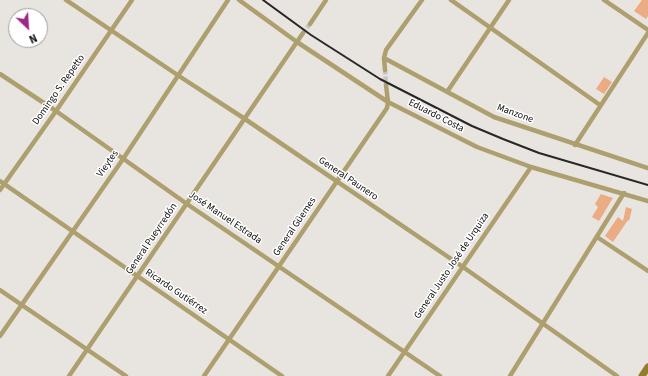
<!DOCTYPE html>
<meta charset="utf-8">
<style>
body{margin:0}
#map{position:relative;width:648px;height:376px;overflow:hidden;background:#e8e4e0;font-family:"Source Sans 3",sans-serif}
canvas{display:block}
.north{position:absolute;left:8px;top:8px;width:40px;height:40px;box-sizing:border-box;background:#fff;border:1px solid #9e9d9d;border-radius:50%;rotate:155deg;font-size:11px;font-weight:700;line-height:16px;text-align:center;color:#0c0b0a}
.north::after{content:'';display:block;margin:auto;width:14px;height:18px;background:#9d2984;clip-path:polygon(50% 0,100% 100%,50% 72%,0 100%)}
</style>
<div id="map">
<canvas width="648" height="376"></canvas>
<div class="north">N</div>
</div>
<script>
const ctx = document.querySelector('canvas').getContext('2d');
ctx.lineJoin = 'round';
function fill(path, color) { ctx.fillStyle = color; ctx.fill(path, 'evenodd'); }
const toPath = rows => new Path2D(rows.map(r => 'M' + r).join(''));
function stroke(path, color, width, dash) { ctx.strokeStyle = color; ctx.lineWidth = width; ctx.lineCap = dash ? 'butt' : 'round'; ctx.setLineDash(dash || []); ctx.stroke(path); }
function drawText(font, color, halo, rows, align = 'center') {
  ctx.font = font + ' "Source Sans 3",sans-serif'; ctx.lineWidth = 3; ctx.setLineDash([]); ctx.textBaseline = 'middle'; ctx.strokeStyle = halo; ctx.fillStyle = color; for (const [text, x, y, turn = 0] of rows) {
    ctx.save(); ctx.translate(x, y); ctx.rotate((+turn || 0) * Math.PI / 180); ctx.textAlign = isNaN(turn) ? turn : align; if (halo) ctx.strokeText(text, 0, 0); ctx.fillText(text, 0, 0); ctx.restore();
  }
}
const building = toPath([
 [642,0,648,0,648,16,646,19,634,11],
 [604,77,612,82,604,94,596,89],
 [601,194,613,198,599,221,592,217,598,207,595,204],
 [626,207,632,209,629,221,628,220,613,242,605,236,618,217,623,221]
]);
const streetTunnel = toPath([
 [303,33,310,24],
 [385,70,386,85]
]);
const street = toPath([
 [66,0,179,76,245,119,463,267,617,376],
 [239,0,297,42,388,102,477,147,531,167,648,201],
 [451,0,600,105],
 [604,0,648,30],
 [310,24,326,0],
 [384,58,494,117,648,168],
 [385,70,384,58,386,50,422,0],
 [0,74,56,111,187,204,440,376],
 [447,92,509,0],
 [575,145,648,33],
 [0,181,282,376],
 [0,190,56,111,132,0],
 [597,237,648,271],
 [0,290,126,376],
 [0,336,123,159,228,0],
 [69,376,303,33],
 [204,376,387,108,388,102,386,85],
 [388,376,531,167],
 [510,376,624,193]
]);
const secondary = toPath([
 [642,376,648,367]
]);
const rail = toPath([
 [263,0,311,35,380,79,472,126,503,139,539,153,648,185]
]);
const streetNames = [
 ["Domingo S. Repetto",59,90,-55],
 ["Manzone",515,114,20],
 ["Eduardo Costa",436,116,27],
 ["Vieytes",108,164,-55],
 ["General Paunero",348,179,34],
 ["José Manuel Estrada",225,218,34],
 ["General Güemes",295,227,-56],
 ["General Pueyrredón",152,239,-56],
 ["General Justo José de Urquiza",452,266,-56],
 ["Ricardo Gutiérrez",176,292,34]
];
fill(building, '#ebac83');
stroke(streetTunnel, '#c7c3c0', 4.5, [4.5, 2]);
stroke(street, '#ae9f6e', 4.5);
stroke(secondary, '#937c2a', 7);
stroke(rail, '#282625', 2);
drawText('10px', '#0c0b0a', '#fff', streetNames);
</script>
